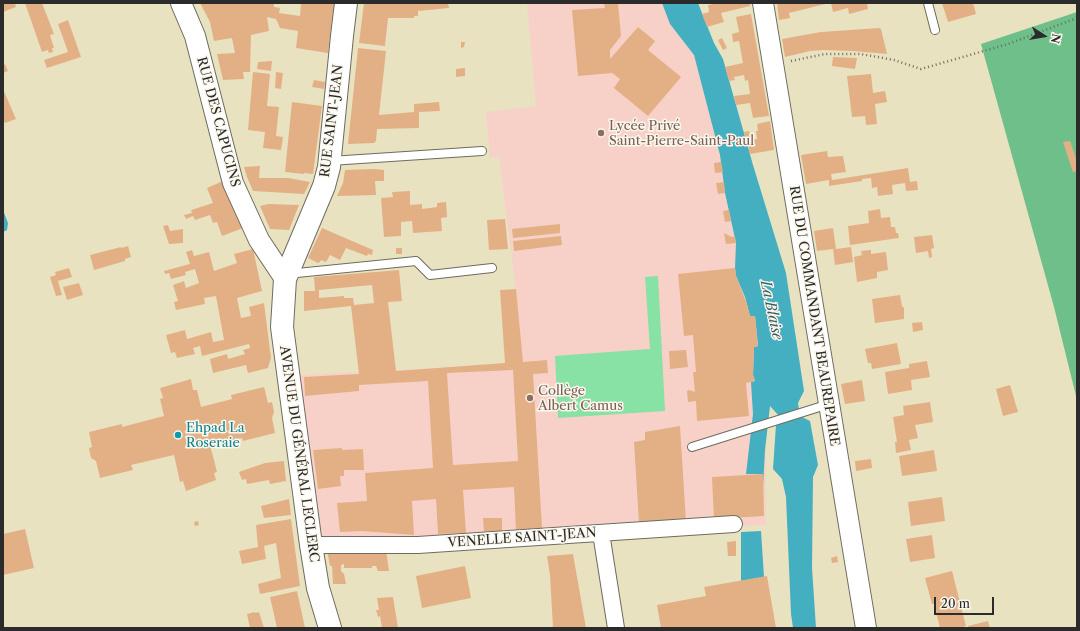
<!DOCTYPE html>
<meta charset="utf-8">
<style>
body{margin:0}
#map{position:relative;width:1080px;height:631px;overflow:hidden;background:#e9e2c1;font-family:"Libre Caslon Text",serif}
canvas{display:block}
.frame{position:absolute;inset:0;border:4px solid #2b2b2b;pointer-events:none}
.north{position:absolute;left:1024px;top:16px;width:40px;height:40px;-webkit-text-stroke:3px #fbf7ec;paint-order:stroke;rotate:102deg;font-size:11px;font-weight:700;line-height:16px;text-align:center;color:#2b2b2b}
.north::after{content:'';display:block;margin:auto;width:14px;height:18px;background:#2b2b2b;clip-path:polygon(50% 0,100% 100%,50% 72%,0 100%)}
.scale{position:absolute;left:934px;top:597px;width:60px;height:18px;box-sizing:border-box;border:2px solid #2b2b2b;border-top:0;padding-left:5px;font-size:12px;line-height:14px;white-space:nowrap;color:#2b2b2b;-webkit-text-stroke:3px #fbf7ec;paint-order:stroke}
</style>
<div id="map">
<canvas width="1080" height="631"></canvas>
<div class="frame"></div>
<div class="north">N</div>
<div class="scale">20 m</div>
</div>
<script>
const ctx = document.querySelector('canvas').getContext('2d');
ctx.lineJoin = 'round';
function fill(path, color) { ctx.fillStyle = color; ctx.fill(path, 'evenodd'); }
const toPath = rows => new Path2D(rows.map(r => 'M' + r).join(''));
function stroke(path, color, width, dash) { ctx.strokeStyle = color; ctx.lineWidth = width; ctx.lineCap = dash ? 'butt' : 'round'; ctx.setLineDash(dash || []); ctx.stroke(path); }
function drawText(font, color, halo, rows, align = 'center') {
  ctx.font = font + ' "Libre Caslon Text",serif'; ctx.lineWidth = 3; ctx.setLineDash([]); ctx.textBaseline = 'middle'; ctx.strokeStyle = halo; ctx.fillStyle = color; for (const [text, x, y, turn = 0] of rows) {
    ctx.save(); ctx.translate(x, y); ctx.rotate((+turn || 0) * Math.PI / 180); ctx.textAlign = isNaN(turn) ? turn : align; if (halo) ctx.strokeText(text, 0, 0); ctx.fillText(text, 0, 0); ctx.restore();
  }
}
const built = toPath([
 [527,3,662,3,670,24,694,55,720,155,725,193,736,243,735,268,736,276,747,304,755,316,758,346,754,348,753,375,765,414,766,525,487,536,316,537,299,375,519,364,516,289,499,157,490,157,486,112,536,106]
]);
const green = toPath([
 [658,276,665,411,558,418,555,356,650,349,645,277]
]);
const forest = toPath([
 [1077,12,1077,400,1054,307,981,44]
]);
const water = toPath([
 [662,3,698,3,714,43,723,59,753,165,786,273,804,391,798,403,800,416,810,421,818,465,813,477,812,568,816,628,793,628,791,614,786,497,782,479,773,469,776,425,781,422,790,420,789,415,780,417,770,406,765,450,763,487,763,474,746,474,753,414,751,382,755,381,753,375,754,347,758,346,755,316,750,316,745,297,736,276,735,268,736,243,725,193,720,155,694,55,670,24],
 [3,210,8,223,7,230,3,232],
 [761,531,764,577,741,581,741,532]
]);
const building = toPath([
 [3,3,15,3,16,7,3,12],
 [25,3,42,3,54,34,50,35,54,48,52,48,53,52,49,53,48,50,42,52],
 [200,3,274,3,274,7,280,8,279,13,300,16,301,3,334,3,328,53,296,48,298,31,280,28,276,19,267,17,269,31,251,35,250,72,243,72,244,79,223,80,217,54,235,53,232,38,214,41,210,22],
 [364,3,448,3,449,8,418,11,418,16,414,16,414,18,388,18,385,46,359,43],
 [606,3,618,3,621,36,610,50,610,59,638,27,655,41,648,50,681,77,648,116,614,88,620,79,611,72,612,73,578,76,572,10,605,8,604,5],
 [720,3,750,3,750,6,721,13,724,22,707,27,702,14,709,12,708,5],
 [777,3,825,3,825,4,789,13,790,18,779,20],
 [831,3,867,3,868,9,849,14,848,8,833,12],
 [942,3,973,3,976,14,948,22],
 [751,14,769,116,753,118,750,103,736,105,734,96,750,94,748,80,745,81,744,75,734,77,735,80,729,81,725,67,743,63,739,41,733,42,732,34,739,32,736,17],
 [68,20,81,57,47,68,44,60,68,52,58,24],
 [879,28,881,29,887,54,854,51,823,50,810,51,785,57,782,39,821,32],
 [722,38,727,48,723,50,718,40],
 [461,42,465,42,464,47,461,48],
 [358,48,386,51,379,115,414,112,414,104,439,102,440,111,419,112,419,128,377,129,376,141,374,143,348,144],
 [833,57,857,58,855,69,832,66],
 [272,61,271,71,257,69,258,62],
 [5,64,8,71,3,73,3,65],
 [465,68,465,76,456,77,456,69],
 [253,72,270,74,267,106,279,107,276,136,283,137,281,150,263,148,265,132,248,130],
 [276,72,283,73,281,89,275,88],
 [871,74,873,93,885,91,887,102,875,104,877,124,866,125,865,116,852,117,847,76],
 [314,80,325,82,324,89,312,87],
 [3,89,16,119,5,123,3,119],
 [292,102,322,106,313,174,304,173,304,174,285,172],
 [770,121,774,150,750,154,744,132,749,131,752,140,757,139,756,131,758,131,757,124],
 [1070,141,1077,161,1077,171,1073,172,1063,142],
 [827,151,828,157,843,156,846,172,831,174,832,180,908,168,910,182,917,181,918,190,906,191,905,183,892,185,893,194,878,196,877,187,872,188,871,178,862,179,862,181,829,186,829,180,806,184,801,155],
 [721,162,723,172,715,173,714,163],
 [260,166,259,178,288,178,310,182,304,194,253,191,247,177,244,167],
 [374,169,384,170,384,181,375,181,376,195,337,196,343,183,345,170],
 [223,181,243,228,222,236,217,222,213,223,210,215,195,220,193,216,186,219,184,215,192,213,191,210,213,203,207,188],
 [724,182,725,193,718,194,716,183],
 [410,191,410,205,422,204,422,209,437,207,437,203,446,202,447,217,441,218,442,231,413,233,412,221,401,222,401,236,384,237,381,198,393,197,392,192],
 [268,204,299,205,289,230,270,229,260,206],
 [880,209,881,218,890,217,891,227,895,227,896,233,898,233,899,238,850,245,848,226,869,223,868,211],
 [729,210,731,221,725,222,723,211],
 [505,219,508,249,489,250,487,220],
 [560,224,560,233,513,238,512,229],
 [168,225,170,231,183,229,183,243,169,244,163,226],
 [322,228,373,250,372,255,368,254,367,256,346,248,340,260,330,255,326,262,321,260,319,263,318,263,308,258],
 [833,228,836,249,851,247,853,262,835,265,833,249,817,251,814,231],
 [724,233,732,237,735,236,736,243,726,244],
 [932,235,934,248,931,249,932,257,929,258,928,251,916,253,914,237],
 [561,236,562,245,514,251,513,241],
 [128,246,131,257,125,259,125,261,94,270,90,255,121,247,121,248],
 [396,248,402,248,402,254,396,254],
 [253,249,262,291,237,298,241,318,251,316,249,307,264,303,271,358,268,368,248,373,246,365,213,373,210,359,227,354,228,359,245,354,243,350,250,348,249,344,202,356,200,346,193,348,195,354,177,358,175,352,171,353,166,335,185,330,187,339,211,332,213,342,224,340,216,296,204,298,205,304,176,310,174,302,178,301,173,285,184,281,186,288,199,283,195,269,185,272,186,275,171,279,169,273,165,274,164,271,190,264,186,252,192,250,194,256,209,252,214,271,237,263,234,254],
 [871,250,871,254,886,252,888,270,877,272,877,278,857,282,854,257,862,255,861,251],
 [69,268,72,277,58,281,62,295,56,296,50,277,56,275,55,272],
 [735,268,736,276,747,304,750,316,755,316,758,346,754,347,753,375,755,381,746,383,749,416,697,421,696,401,688,402,687,391,689,390,695,392,693,372,696,372,693,335,684,336,678,274],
 [399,270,402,301,388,302,396,371,505,363,500,290,516,289,523,362,547,360,548,373,533,374,542,528,516,530,514,487,463,490,466,533,438,534,436,499,412,501,414,535,362,531,340,532,337,503,367,501,365,473,433,468,428,381,359,385,359,391,305,396,304,377,359,374,351,306,304,311,304,291,315,291,314,277],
 [372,285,374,303,354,305,353,298,344,298,344,296,319,298,319,290],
 [513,370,518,461,453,465,447,373],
 [79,283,83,295,67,300,63,287],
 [900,295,902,306,904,308,904,319,875,323,872,299],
 [922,322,923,330,913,332,912,323],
 [897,343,901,364,872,369,871,363,868,363,865,349],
 [686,350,688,367,670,369,669,351],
 [927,361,930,377,911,380,912,390,888,394,885,372,909,368,909,364],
 [191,379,193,390,197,390,201,407,232,399,231,395,264,387,268,403,272,402,274,412,272,418,275,433,243,441,242,438,210,445,217,472,214,473,216,480,186,491,183,481,180,482,174,455,131,465,133,470,100,478,96,461,91,458,89,448,92,447,89,432,122,424,122,427,164,416,160,399,163,398,160,388],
 [862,380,865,401,845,404,841,384],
 [1010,385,1018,412,1003,416,996,389],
 [930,402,933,422,915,425,918,438,909,440,911,450,896,453,895,442,897,442,893,417,904,415,903,406],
 [680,426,686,522,639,523,634,442,645,440,645,432],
 [342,448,342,450,363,449,364,470,344,470,344,476,340,476,341,486,318,489,313,450],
 [934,450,937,471,902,476,899,456],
 [871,459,872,468,856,471,855,461],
 [284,461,286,481,270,484,269,480,247,484,246,479,242,480,239,472,265,463],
 [763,474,764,516,714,519,712,477],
 [942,497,945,521,911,526,908,502],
 [289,499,291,515,264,518,261,506],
 [483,518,502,518,502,531,484,532],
 [291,519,300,586,260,594,258,584,281,578,276,543,264,546,266,559,242,564,239,551,258,547,256,525],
 [198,521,199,525,195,526,194,522],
 [25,529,34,568,3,575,3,534],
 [932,535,935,558,910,562,906,539],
 [736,541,736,556,728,556,727,542],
 [327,550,386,550,389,571,378,571,376,566,372,566,372,568,344,568,344,564,341,565,341,571,344,574,346,584,333,584,332,566,330,566],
 [573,554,586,628,553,628,550,575,547,556],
 [837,556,838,562,832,563,831,558],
 [465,566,471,598,422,608,416,576],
 [952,571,966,626,960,628,940,628,934,604,932,604,925,578],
 [767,576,776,628,661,628,657,605,706,596,704,587],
 [297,591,305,628,277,628,270,597],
 [393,597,398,628,382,628,380,616,378,617,376,610,379,610,377,598],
 [255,612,255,613,259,612,264,628,250,628,247,614],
 [988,621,990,628,968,628,968,626]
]);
const path = toPath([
 [791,61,825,54,861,54,894,60,921,69,1008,44,1077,18]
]);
const service = toPath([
 [928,3,935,30],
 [330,161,482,151],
 [290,276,297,273,416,261,430,275,492,268],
 [692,447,829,404]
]);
const minor = toPath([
 [601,533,616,628],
 [311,545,418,545,734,524]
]);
const tertiary = toPath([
 [181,3,195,36,233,183,259,240,285,279],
 [763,3,866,628]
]);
const secondary = toPath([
 [330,628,318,588,311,545,282,327,285,279,324,186,329,167,342,36,346,3]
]);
const markers = [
 [601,133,4,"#8d6e63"],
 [530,398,4,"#8d6e63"],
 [178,435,4,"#0f9aa8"]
];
const streetNames = [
 ["RUE SAINT-JEAN",332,121,-83],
 ["RUE DES CAPUCINS",218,122,75],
 ["RUE DU COMMANDANT BEAUREPAIRE",814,316,81],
 ["AVENUE DU GÉNÉRAL LECLERC",299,454,82],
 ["VENELLE SAINT-JEAN",522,538,-4]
];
const educationNames = [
 ["Lycée Privé",609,126],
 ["Saint-Pierre-Saint-Paul",609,141],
 ["Collège",538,391],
 ["Albert Camus",538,406]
];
const cultureNames = [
 ["Ehpad La",186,428],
 ["Roseraie",186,443]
];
const waterNames = [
 ["La Blaise",771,310,78]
];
fill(built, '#f7d1c7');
fill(green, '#88e1a5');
fill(forest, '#6ebf8a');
fill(water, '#43afc1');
fill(building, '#e3b086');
stroke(service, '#6e6b60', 10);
stroke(minor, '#6e6b60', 18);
stroke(tertiary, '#6e6b60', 22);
stroke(secondary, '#6e6b60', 24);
stroke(path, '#6e6b60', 2.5, [1, 3]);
stroke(service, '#fff', 8);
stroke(minor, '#fff', 16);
stroke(tertiary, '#fff', 20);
stroke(secondary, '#fff', 22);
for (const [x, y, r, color] of markers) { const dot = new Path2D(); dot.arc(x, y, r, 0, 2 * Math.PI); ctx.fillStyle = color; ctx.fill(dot); stroke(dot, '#fbf7ec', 1.5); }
drawText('13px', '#2b2b2b', '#fbf7ec', streetNames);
drawText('13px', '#785e54', '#fbf7ec', educationNames, 'left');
drawText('13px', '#0d838f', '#fbf7ec', cultureNames, 'left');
drawText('italic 14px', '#335960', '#fbf7ec', waterNames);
</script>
